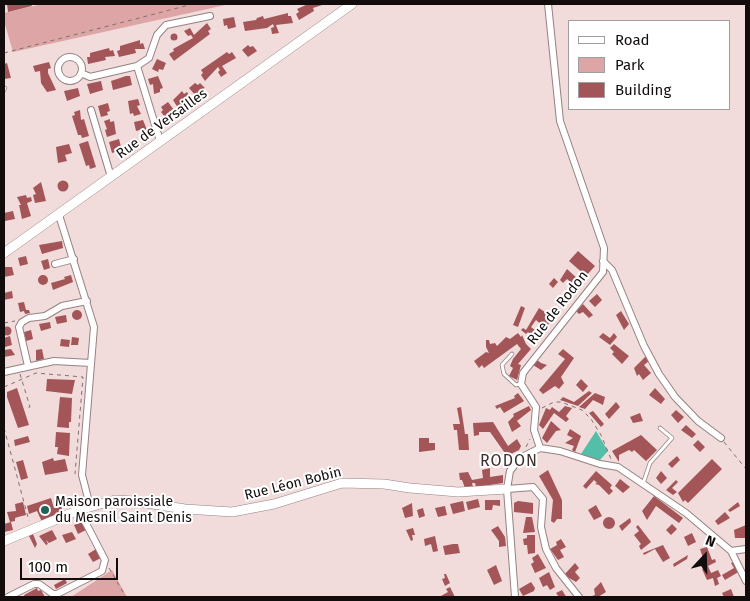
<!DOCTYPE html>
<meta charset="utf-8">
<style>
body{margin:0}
#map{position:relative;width:750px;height:601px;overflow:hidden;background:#f1dcdb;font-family:"Fira Sans",sans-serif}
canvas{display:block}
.frame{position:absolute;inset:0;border:5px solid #120c0c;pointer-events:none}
.legend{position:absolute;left:568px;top:20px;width:162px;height:90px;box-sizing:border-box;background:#fff;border:1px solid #a09e9e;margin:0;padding:6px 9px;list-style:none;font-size:15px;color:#120c0c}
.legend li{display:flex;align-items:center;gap:10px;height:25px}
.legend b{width:25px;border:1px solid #a09e9e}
.north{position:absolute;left:680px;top:531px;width:50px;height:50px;-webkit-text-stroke:4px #fff;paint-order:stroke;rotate:21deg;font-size:14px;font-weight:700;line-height:20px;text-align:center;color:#120c0c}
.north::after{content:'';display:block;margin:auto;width:18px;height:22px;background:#120c0c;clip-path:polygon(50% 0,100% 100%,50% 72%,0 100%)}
.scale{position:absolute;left:20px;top:558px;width:98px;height:22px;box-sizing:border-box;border:2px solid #120c0c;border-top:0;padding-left:6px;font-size:15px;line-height:18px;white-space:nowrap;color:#120c0c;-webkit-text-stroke:4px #fff;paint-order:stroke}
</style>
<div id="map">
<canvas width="750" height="601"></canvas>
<div class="frame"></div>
<ul class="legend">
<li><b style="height:6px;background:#fff"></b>Road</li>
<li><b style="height:14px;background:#dda5a5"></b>Park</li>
<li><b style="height:14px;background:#a45558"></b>Building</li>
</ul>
<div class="north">N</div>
<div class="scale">100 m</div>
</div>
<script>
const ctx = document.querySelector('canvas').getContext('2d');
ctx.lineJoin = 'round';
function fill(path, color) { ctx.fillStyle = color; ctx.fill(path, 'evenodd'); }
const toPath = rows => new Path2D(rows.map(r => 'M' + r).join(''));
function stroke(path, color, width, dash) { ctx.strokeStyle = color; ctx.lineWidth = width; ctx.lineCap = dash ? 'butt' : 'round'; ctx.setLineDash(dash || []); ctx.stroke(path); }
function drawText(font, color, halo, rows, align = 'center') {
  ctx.font = font + ' "Fira Sans",sans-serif'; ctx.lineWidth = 4; ctx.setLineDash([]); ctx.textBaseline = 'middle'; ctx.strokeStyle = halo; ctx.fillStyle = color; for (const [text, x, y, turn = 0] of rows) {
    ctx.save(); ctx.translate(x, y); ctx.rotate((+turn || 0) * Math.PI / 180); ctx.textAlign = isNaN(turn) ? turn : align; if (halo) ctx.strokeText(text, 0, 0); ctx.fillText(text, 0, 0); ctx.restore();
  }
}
const green = toPath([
 [42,4,230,4,13,52,4,21,4,13],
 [112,570,127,597,71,597]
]);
const water = toPath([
 [596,431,608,451,599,461,581,454]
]);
const building = toPath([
 [7,4,31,4,32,6,8,12],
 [308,4,322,5,313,8,314,11,299,20,296,14,299,12,297,9],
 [288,13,288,16,291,16,293,23,276,25,279,33,272,34,271,28,274,27,273,24,267,28,245,31,243,22,256,20,257,18,263,16,264,19],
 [234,17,236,27,228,29,227,25,224,26,223,19],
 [207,23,211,29,208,31,210,34,174,61,169,54,174,51,173,49,193,38,191,35,188,36,184,31,190,28,194,35],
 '170.5 37a3.5 3.5 0 1 1 7 0a3.5 3.5 0 1 1-7 0Z',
 [140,40,140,44,143,43,145,49,135,49,136,53,119,57,117,51,120,50,120,46],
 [248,45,250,47,253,46,257,51,248,57,242,50],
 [109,48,110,51,113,50,115,56,105,57,106,60,88,64,87,57,90,57,90,53],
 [227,52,229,54,232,52,236,58,222,66,227,73,221,77,218,72,220,70,218,67,205,81,201,75,203,73,201,70],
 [157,59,166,63,163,70,159,69,158,72,152,69],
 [49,62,51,68,48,69,48,73,56,90,47,92,41,83,40,71,35,72,33,66],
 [7,63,11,78,4,79,4,64],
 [126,76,130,76,132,85,113,90,111,81],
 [158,76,163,88,160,89,160,92,154,94,153,84,150,85,148,79],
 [101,81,103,90,90,94,87,84],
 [195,83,198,85,200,83,205,88,195,95,189,88],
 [78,88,80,96,67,101,64,91],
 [182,91,184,94,187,92,190,97,183,101,184,104,178,108,173,100],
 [138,99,140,105,137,106,141,114,134,116,133,113,130,114,128,101],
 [168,102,174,110,165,117,161,112,163,110,161,107],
 [108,103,110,111,107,112,108,115,101,117,98,106],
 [80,110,81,120,84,119,89,136,82,138,81,135,78,135,72,116,75,115,74,112],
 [110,119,110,122,114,121,116,134,107,137,105,130,107,129,104,121],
 [143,120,147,130,141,133,140,130,136,131,134,122],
 [119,139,121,147,118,148,118,151,112,153,109,142],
 [88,141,96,167,90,169,89,165,86,166,79,144],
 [69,144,72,153,65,155,67,161,58,163,56,147],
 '57.5 186a5.5 5.5 0 1 1 11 0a5.5 5.5 0 1 1-11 0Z',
 [41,182,46,201,35,203,33,195,36,194,33,188],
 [26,195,27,198,31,197,32,201,27,203,31,216,22,219,19,205,21,205,17,197],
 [13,211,15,219,5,221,4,213],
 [62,241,63,248,42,254,39,245],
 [578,251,595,266,586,276,569,261],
 [26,256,28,264,20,266,18,258],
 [48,259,50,268,44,270,41,261],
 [4,267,12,267,14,275,4,277],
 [567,269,579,280,574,285,567,279,563,283,560,280],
 [71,275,73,282,53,290,51,283,65,279,64,277],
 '38 280a5 5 0 1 1 10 0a5 5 0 1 1-10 0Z',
 [554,278,558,282,553,288,549,284],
 [12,291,13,298,4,300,4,293],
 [565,293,569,297,565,302,560,298],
 [597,294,602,300,595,307,589,301],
 [24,302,26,310,29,310,30,313,25,314,24,311,20,312,18,303],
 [583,304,593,315,589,318,583,312,579,314,576,311],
 [521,306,525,308,518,327,513,325],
 [539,308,552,317,546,329,536,320,531,327,535,330,537,327,544,333,539,341,528,332,526,334,521,330,523,328,526,330],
 '72 315a5 5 0 1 1 10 0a5 5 0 1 1-10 0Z',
 [621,311,629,324,624,330,616,315],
 [66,315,67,322,57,324,55,317],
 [50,322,51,328,41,331,39,324],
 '2.5 331a4.5 4.5 0 1 1 9 0a4.5 4.5 0 1 1-9 0Z',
 [31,330,33,339,26,341,24,332],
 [518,333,521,337,522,335,526,344,531,349,518,364,521,365,517,380,509,376,513,368,510,366,513,359,521,349,517,344,484,368,482,365,479,368,474,361,486,352,489,353,486,347,486,340,489,340,490,344,495,343,497,346,506,337,510,339],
 [603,333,610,338,614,333,617,337,610,345,599,337],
 [10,336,12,345,5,347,4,338],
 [72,337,79,338,78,345,71,345],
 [61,339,70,340,69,347,60,346],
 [614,344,629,356,622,364,612,354,614,352,610,348],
 [11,349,15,355,4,357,4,350],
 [42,349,44,359,36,361,36,350],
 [563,349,574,358,561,377,564,383,559,389,555,386,543,394,539,390,565,359,558,354],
 [646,356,649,361,644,365,651,373,643,380,639,374,637,376,634,368],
 [536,359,541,363,547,365,541,370,533,365],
 [47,379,75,380,72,394,46,391],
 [581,379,588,386,583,392,576,385],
 [17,388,29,425,18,428,7,397,7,392],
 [655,388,665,399,661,404,649,395],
 [589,391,592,393,578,406,560,400,563,397,574,402],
 [518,393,524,401,504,413,500,407,497,409,495,406,515,398,514,396],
 [595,393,605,397,603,405,593,400,585,409,579,407],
 [60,397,72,398,71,422,69,422,69,428,57,427],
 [616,402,620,407,609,419,605,414],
 [529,406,531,410,517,421,521,426,512,432,508,422,514,416,513,414],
 [565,406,572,408,566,416,569,419,566,422,554,413,543,429,539,425,546,408,550,410,552,407,559,412],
 [461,407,465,434,468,434,469,450,459,450,457,430,454,430,453,424,460,424,457,408],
 [676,410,684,417,678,423,671,415],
 [593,411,604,424,601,427,589,413],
 [640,413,643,421,633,423,630,417],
 [551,421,561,430,556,431,547,443,542,438],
 [493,422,508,446,517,439,521,446,519,450,507,456,490,432,479,432,479,435,474,436,473,423],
 [686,425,696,434,692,438,681,430],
 [570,429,581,436,575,452,572,450,574,446,565,443,573,438,567,435],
 [56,432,70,433,69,456,57,454,58,447,55,447],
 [641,435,657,450,646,461,634,450,632,452,629,450,619,455,619,462,612,451],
 [28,436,30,442,15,446,14,440],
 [419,438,429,438,429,443,435,443,435,450,419,452],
 [698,440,705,447,700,452,693,445],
 [677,456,680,460,672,468,668,464],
 [53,458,54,461,65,459,68,471,45,475,42,462],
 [712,459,722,469,688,503,685,500,683,502,678,493],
 [23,460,28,478,21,480,16,462],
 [490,468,490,477,503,475,503,483,476,487,475,483,472,483,473,487,465,488,462,480,460,480,459,473,468,472,472,480,483,478,482,470],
 [548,470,562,500,562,519,557,519,554,523,551,521,553,500,539,476],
 [596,471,612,485,610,488,613,491,609,495,599,485,595,484,597,483,594,480,586,489,583,486],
 [661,471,667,478,661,484,656,478],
 [620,479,630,487,623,493,615,486],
 [676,480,678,482,672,488,677,492,673,495,666,490],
 [654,496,683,518,679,523,656,506,647,520,642,511],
 [51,498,54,508,61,506,63,513,42,522,37,511,29,514,27,506],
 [478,499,480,507,468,510,466,502],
 [485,500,500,500,500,506,493,505,492,510,485,510],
 [463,501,465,511,453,514,450,504],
 [518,501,533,503,533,514,514,512,514,503],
 [23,502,26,515,18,517,15,518,15,521,10,522,7,512,16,511,15,504],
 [738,502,740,506,730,512,728,510],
 [412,503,413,516,405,518,402,508],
 [596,505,602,516,594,520,588,510],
 [445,506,447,515,438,517,435,508],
 [423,508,425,516,419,518,417,510],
 [725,512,730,518,718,525,715,521],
 [526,517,532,517,535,532,523,533],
 '603 523a6 6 0 1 1 12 0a6 6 0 1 1-12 0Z',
 [630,518,631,522,622,531,619,526],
 [11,522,13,530,4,532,4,524],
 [82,522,86,530,78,534,74,525],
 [672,524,677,529,671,535,666,530],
 [638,525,651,542,641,550,639,546,641,544,634,535,639,531,636,527],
 [746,525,746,538,735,538,734,530],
 [498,526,505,537,506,546,499,547,499,541,491,530],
 [413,528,415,535,412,535,413,540,411,541,406,530],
 [52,530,57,539,49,543,46,540,48,544,46,545,39,536],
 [72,532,76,539,66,543,62,535],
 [692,533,696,542,688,546,684,537],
 [33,534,37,544,35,548,29,536],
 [527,535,535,535,535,553,528,554,527,545,524,545,523,539,527,538],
 [435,536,438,551,433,552,431,544,425,546,424,539],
 [561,539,566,547,560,550,564,557,558,560,550,549,557,545,556,542],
 [453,544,458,544,460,553,445,555,443,546],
 [663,545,670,558,663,562,655,549,644,555,643,553],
 [707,547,712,560,715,559,716,562,708,566,711,573,718,570,721,576,717,578,719,584,715,586,713,578,707,580,702,569,706,567,700,549],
 [96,549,101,558,93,562,88,554],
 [538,554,546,568,535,573,531,564,534,562,532,558],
 [688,555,687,559,674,567,673,564],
 [734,562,740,571,725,580,722,575,734,568,731,563],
 [575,563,579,568,575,572,580,578,576,582,564,575],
 [496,565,502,581,494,585,487,570],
 [549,572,555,587,550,590,547,585,543,587,539,578],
 [444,574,446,574,450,583,445,586,442,579,445,578],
 [65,579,67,583,56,589,54,585],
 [531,582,535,588,534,591,523,596,519,589],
 [601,582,606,592,598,597,589,597,595,595,594,589],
 [450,587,455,597,442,597,441,596,448,592,446,589],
 [37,588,38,591,41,590,45,597,25,597,24,595],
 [731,589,734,597,724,597,722,593],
 [562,590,565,595,567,597,559,597,556,593]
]);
const path = toPath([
 [4,53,193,4],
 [4,323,15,321],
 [20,374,30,407,25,408],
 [4,387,36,373,83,377,75,474],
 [542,408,554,402,561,402,582,410,591,419,601,435,611,459],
 [4,428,29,521],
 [724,442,746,469],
 [526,447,530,439],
 [109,568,126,597]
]);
const lane = toPath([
 [4,90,5,88],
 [512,354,502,365,504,374,516,385,520,384],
 [643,484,650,463,672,438,660,428]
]);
const street = toPath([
 '58 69a12 12 0 1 1 24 0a12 12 0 1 1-24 0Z',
 [137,66,160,141],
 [81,73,90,77,137,66,149,58,157,35,166,25,210,16],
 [91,110,111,177],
 [59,215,94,327,82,475,90,506],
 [603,261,612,270,644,346,659,374,675,397,698,421,721,438],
 [55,264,74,259],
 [28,366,19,327,22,322,29,318,45,316,62,306,87,301],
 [4,372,54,361,91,363],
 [540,448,560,451,600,464,618,467,686,513,731,551,746,581],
 [507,489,533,487,543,499,541,527,546,549,556,568,579,597],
 [731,551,746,549],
 [8,597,34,584,39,584,53,594,57,594,102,571,105,560,79,510],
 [515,597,507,489,510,471,520,458,540,448,534,430,536,407,521,384,523,373,603,272,604,248,560,121,548,4]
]);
const secondary = toPath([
 [4,253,352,4],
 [4,541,79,510,115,500,133,501,185,509,232,512,274,504,342,483,384,484,410,488,458,492,507,489]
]);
const markers = [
 [45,510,5,"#1d6356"]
];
const streetNames = [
 ["Rue de Versailles",162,124,-36],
 ["Rue de Rodon",558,308,-52],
 ["Rue Léon Bobin",293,484,-14]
];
const poiNames = [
 ["Maison paroissiale",55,502],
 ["du Mesnil Saint Denis",55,518]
];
const quarterNames = [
 ["RODON",509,462]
];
fill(green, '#dda5a5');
fill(water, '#54bfa9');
fill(building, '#a45558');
stroke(lane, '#958282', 4.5);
stroke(street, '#958282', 8);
stroke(secondary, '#958282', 10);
stroke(path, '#7d7070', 1, [4, 4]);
stroke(lane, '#fff', 3);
stroke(street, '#fff', 6);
stroke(secondary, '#fff', 9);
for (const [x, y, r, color] of markers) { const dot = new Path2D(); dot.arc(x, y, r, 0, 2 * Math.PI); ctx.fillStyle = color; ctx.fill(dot); stroke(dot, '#fff', 2); }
drawText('14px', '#120c0c', '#fff', streetNames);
drawText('14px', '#120c0c', '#fff', poiNames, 'left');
ctx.letterSpacing = '1px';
drawText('16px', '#3e2e2e', '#fff', quarterNames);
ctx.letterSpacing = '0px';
</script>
